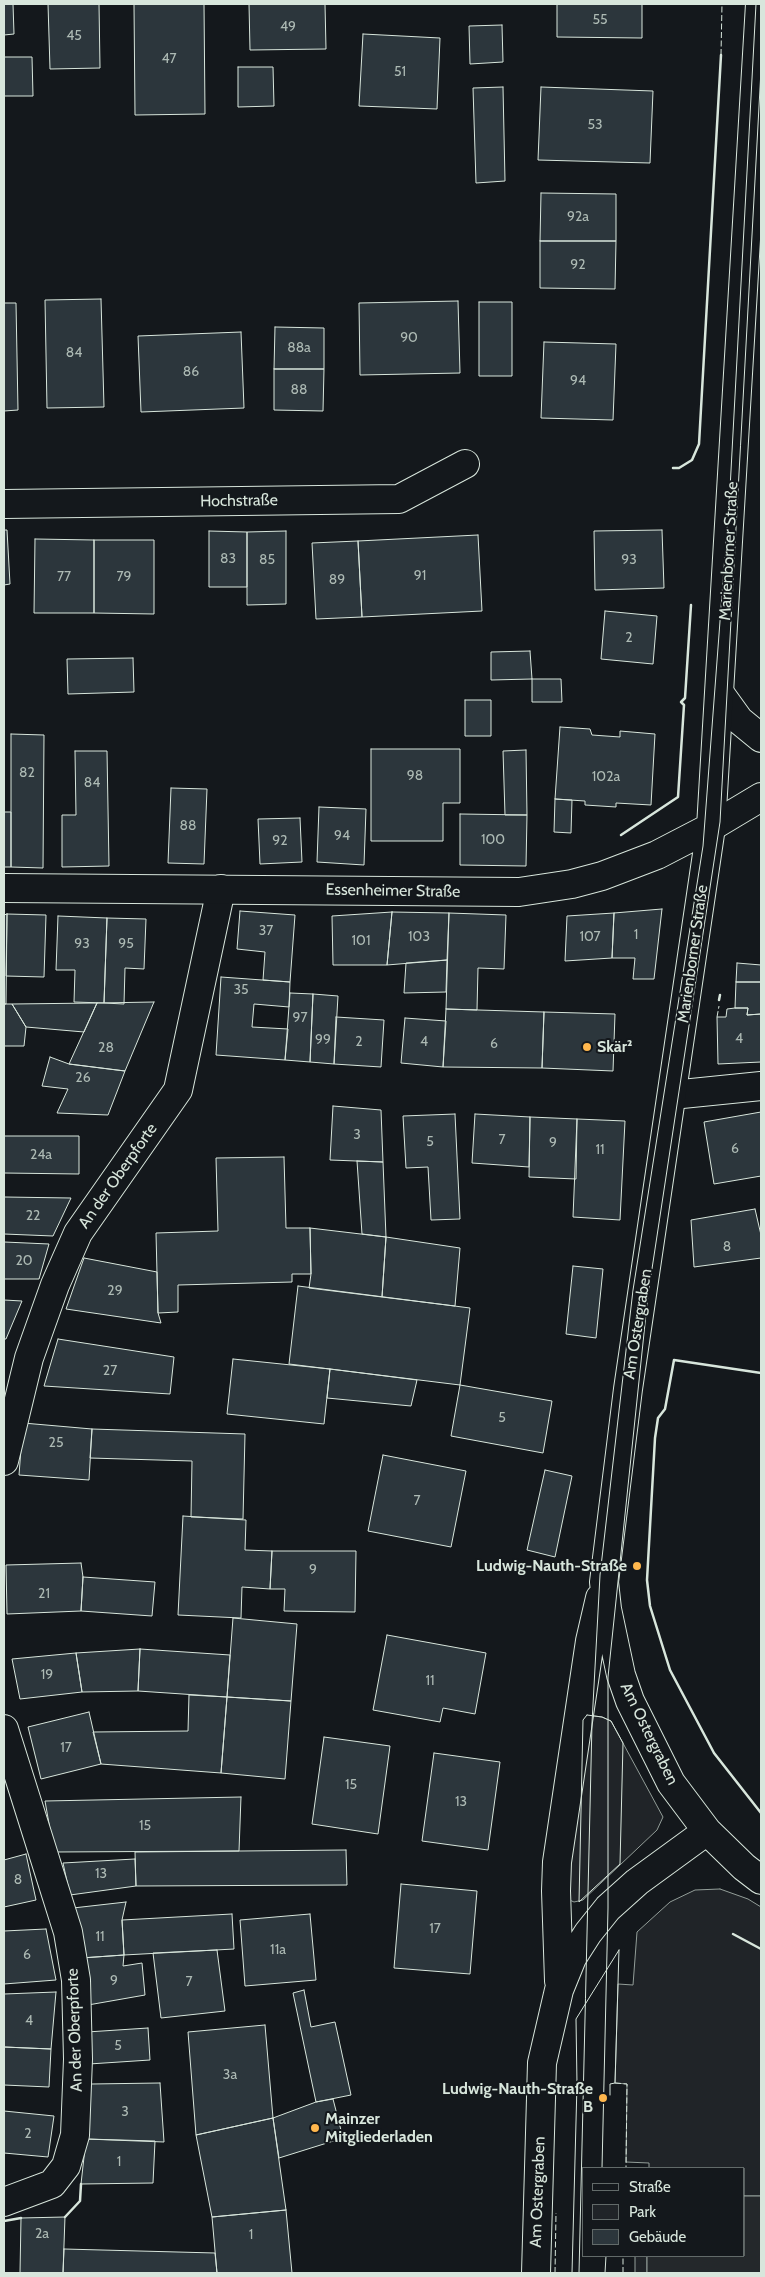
<!DOCTYPE html>
<meta charset="utf-8">
<style>
body{margin:0}
#map{position:relative;width:765px;height:2277px;overflow:hidden;background:#14181c;font-family:Cabin,sans-serif}
canvas{display:block}
.frame{position:absolute;inset:0;border:5px solid #d8e6dc;pointer-events:none}
.legend{position:absolute;left:582px;top:2167px;width:162px;height:90px;box-sizing:border-box;background:#14181c;border:1px solid #626a69;margin:0;padding:6px 9px;list-style:none;font-size:15px;color:#d8e6dc}
.legend li{display:flex;align-items:center;gap:10px;height:25px}
.legend b{width:25px;border:1px solid #626a69}
</style>
<div id="map">
<canvas width="765" height="2277"></canvas>
<div class="frame"></div>
<ul class="legend">
<li><b style="height:6px;background:#14181c"></b>Straße</li>
<li><b style="height:14px;background:#202428"></b>Park</li>
<li><b style="height:14px;background:#2c363c"></b>Gebäude</li>
</ul>
</div>
<script>
const ctx = document.querySelector('canvas').getContext('2d');
ctx.lineJoin = 'round';
function fill(path, color) { ctx.fillStyle = color; ctx.fill(path, 'evenodd'); }
const toPath = rows => new Path2D(rows.map(r => 'M' + r).join(''));
function stroke(path, color, width, dash) { ctx.strokeStyle = color; ctx.lineWidth = width; ctx.lineCap = dash ? 'butt' : 'round'; ctx.setLineDash(dash || []); ctx.stroke(path); }
function drawText(font, color, halo, rows, align = 'center') {
  ctx.font = font + ' Cabin,sans-serif'; ctx.lineWidth = 4; ctx.setLineDash([]); ctx.textBaseline = 'middle'; ctx.strokeStyle = halo; ctx.fillStyle = color; for (const [text, x, y, turn = 0] of rows) {
    ctx.save(); ctx.translate(x, y); ctx.rotate((+turn || 0) * Math.PI / 180); ctx.textAlign = isNaN(turn) ? turn : align; if (halo) ctx.strokeText(text, 0, 0); ctx.fillText(text, 0, 0); ctx.restore();
  }
}
const green = toPath([
 [587,1715,602,1717,611,1721,663,1817,657,1830,583,1900,574,1902,565,1898,587,1715],
 [720,1889,748,1899,761,1907,761,2196,744,2196,744,2168,649,2168,649,2163,626,2162,627,2084,615,2083,618,1984,633,1985,637,1932,670,1902,695,1890,720,1889],
 [635,2256,647,2256,647,2273,635,2273,635,2256]
]);
const parking = toPath([
 [744,2196,761,2196,761,2273,647,2273,647,2256,744,2256,744,2196]
]);
const building = toPath([
 [4,4,13,4,14,34,4,35,4,4],
 [48,4,99,4,100,68,50,69,48,4],
 [134,4,204,4,205,114,135,115,134,4],
 [249,4,325,4,326,49,250,50,249,4],
 [557,4,642,4,642,38,557,37,557,4],
 [502,25,503,62,470,64,469,26,502,25],
 [363,34,440,38,437,109,359,106,363,34],
 [4,57,32,57,33,96,4,96,4,57],
 [238,67,273,67,274,106,238,107,238,67],
 [503,87,505,181,476,183,473,88,503,87],
 [541,87,653,91,650,163,538,160,541,87],
 [541,193,616,194,616,241,540,241,541,193],
 [540,241,616,241,615,289,540,288,540,241],
 [101,299,104,407,47,408,45,300,101,299],
 [458,301,460,373,360,375,359,303,458,301],
 [479,302,512,302,512,376,479,376,479,302],
 [4,303,16,303,18,410,4,411,4,303],
 [275,327,324,328,324,369,274,369,275,327],
 [241,332,244,408,141,412,138,336,241,332],
 [544,342,616,344,613,420,541,418,544,342],
 [274,369,324,369,323,411,274,410,274,369],
 [4,530,7,530,10,584,4,585,4,530],
 [662,530,664,588,595,590,594,531,662,530],
 [209,531,247,532,247,587,209,587,209,531],
 [286,531,286,604,247,605,247,532,286,531],
 [478,535,482,611,362,617,358,541,478,535],
 [35,539,94,540,94,613,34,613,35,539],
 [94,540,154,540,154,614,94,613,94,540],
 [358,541,362,617,316,619,312,543,358,541],
 [605,611,657,616,653,664,601,659,605,611],
 [530,651,532,679,491,680,491,652,530,651],
 [133,658,134,692,68,694,67,659,133,658],
 [532,679,561,679,562,702,532,702,532,679],
 [465,700,491,700,491,736,465,736,465,700],
 [560,727,590,729,592,735,620,737,620,731,655,734,651,805,616,803,616,807,585,805,585,801,555,799,560,727],
 [11,734,44,735,43,868,11,867,11,734],
 [371,749,460,749,460,803,443,803,443,841,371,841,371,749],
 [526,750,527,815,505,815,503,751,526,750],
 [75,751,107,751,109,866,62,867,62,815,76,815,75,751],
 [171,788,207,789,204,864,168,863,171,788],
 [555,799,572,800,571,833,554,832,555,799],
 [319,807,366,809,364,865,317,862,319,807],
 [4,812,11,812,11,867,4,867,4,812],
 [460,814,527,815,526,866,460,865,460,814],
 [300,818,302,862,260,864,258,819,300,818],
 [662,909,654,979,633,979,635,958,612,958,614,913,662,909],
 [240,911,295,915,290,982,263,980,265,952,237,949,240,911],
 [392,912,387,965,333,965,332,916,392,912],
 [392,912,449,913,447,960,387,965,392,912],
 [449,913,506,915,504,969,478,968,477,1010,446,1009,449,913],
 [614,913,612,958,565,961,567,916,614,913],
 [7,914,46,915,44,977,6,976,7,914],
 [7,914,6,1004,4,1004,4,915,7,914],
 [58,916,107,918,104,1003,74,1002,75,970,56,970,58,916],
 [107,918,146,919,144,969,125,968,124,1004,104,1003,107,918],
 [447,960,446,992,404,993,406,963,447,960],
 [737,963,761,965,761,982,736,982,737,963],
 [221,977,290,982,289,1007,254,1004,252,1027,288,1029,285,1060,216,1055,221,977],
 [736,982,761,982,761,1014,747,1015,748,1008,735,1008,736,982],
 [290,993,313,994,310,1062,285,1060,290,993],
 [313,994,338,996,334,1064,310,1062,313,994],
 [154,1002,125,1071,69,1064,97,1003,154,1002],
 [97,1003,84,1032,26,1027,12,1004,97,1003],
 [4,1004,12,1004,26,1027,24,1046,4,1046,4,1004],
 [735,1008,748,1008,747,1015,761,1014,761,1062,718,1064,717,1017,726,1017,727,1009,735,1008],
 [446,1009,544,1012,542,1068,443,1067,446,1009],
 [544,1012,615,1014,613,1071,542,1068,544,1012],
 [336,1017,384,1020,381,1067,334,1064,336,1017],
 [405,1018,446,1021,443,1067,401,1063,405,1018],
 [50,1057,69,1064,125,1071,108,1115,57,1113,68,1089,42,1086,50,1057],
 [333,1106,381,1110,383,1162,330,1160,333,1106],
 [761,1112,761,1176,714,1184,704,1122,761,1112],
 [455,1114,460,1219,431,1220,428,1167,406,1168,403,1116,455,1114],
 [475,1114,530,1117,529,1167,472,1163,475,1114],
 [530,1117,577,1119,576,1179,529,1177,530,1117],
 [577,1119,625,1121,620,1220,573,1217,577,1119],
 [4,1136,79,1136,79,1174,4,1173,4,1136],
 [284,1157,286,1228,310,1228,311,1274,292,1274,292,1282,178,1285,178,1312,158,1313,156,1233,218,1231,216,1158,284,1157],
 [357,1161,383,1162,386,1237,362,1234,357,1161],
 [4,1197,71,1198,53,1236,4,1234,4,1197],
 [755,1209,761,1235,761,1258,694,1267,691,1220,755,1209],
 [310,1228,386,1237,382,1297,309,1288,311,1274,310,1228],
 [386,1237,460,1248,455,1306,382,1297,386,1237],
 [4,1242,49,1244,39,1279,4,1279,4,1242],
 [84,1258,157,1272,158,1313,161,1323,66,1309,84,1258],
 [573,1266,603,1269,596,1338,566,1334,573,1266],
 [298,1286,470,1308,460,1385,289,1364,298,1286],
 [4,1300,22,1301,6,1339,4,1339,4,1300],
 [58,1339,174,1357,170,1394,44,1386,58,1339],
 [233,1359,330,1369,324,1424,227,1414,233,1359],
 [330,1369,417,1380,411,1406,327,1398,330,1369],
 [460,1385,552,1401,543,1453,451,1436,460,1385],
 [23,1423,92,1429,89,1480,19,1475,23,1423],
 [92,1429,245,1434,243,1519,191,1517,192,1461,90,1458,92,1429],
 [383,1455,466,1471,451,1547,368,1531,383,1455],
 [545,1470,572,1476,555,1557,527,1550,545,1470],
 [183,1516,246,1520,245,1550,272,1551,270,1589,242,1587,241,1618,178,1615,183,1516],
 [272,1551,356,1551,355,1612,284,1611,285,1589,270,1589,272,1551],
 [81,1563,83,1577,81,1611,7,1614,6,1565,81,1563],
 [83,1577,155,1582,152,1616,81,1611,83,1577],
 [233,1618,297,1624,291,1701,227,1697,233,1618],
 [387,1635,486,1653,475,1714,443,1708,440,1722,373,1710,387,1635],
 [140,1649,138,1691,82,1692,76,1653,140,1649],
 [140,1649,230,1655,227,1697,138,1691,140,1649],
 [76,1653,82,1692,20,1699,12,1659,76,1653],
 [189,1695,227,1697,221,1773,101,1764,93,1732,188,1731,189,1695],
 [227,1697,291,1701,285,1779,221,1773,227,1697],
 [89,1712,101,1764,41,1779,28,1727,89,1712],
 [324,1737,390,1746,378,1834,312,1824,324,1737],
 [434,1753,500,1762,488,1850,422,1841,434,1753],
 [241,1797,239,1851,54,1852,45,1801,241,1797],
 [346,1850,347,1885,136,1886,135,1852,346,1850],
 [26,1854,36,1900,4,1907,4,1860,26,1854],
 [135,1859,136,1886,70,1895,63,1863,135,1859],
 [401,1884,477,1891,470,1974,394,1968,401,1884],
 [126,1902,122,1920,124,1955,81,1958,73,1908,126,1902],
 [232,1914,234,1949,124,1955,122,1920,232,1914],
 [310,1914,316,1980,245,1986,240,1920,310,1914],
 [46,1929,56,1980,4,1984,4,1931,46,1929],
 [217,1950,225,2011,161,2018,153,1953,217,1950],
 [124,1955,123,1966,142,1963,145,1995,88,2005,81,1958,124,1955],
 [304,1990,311,2027,335,2022,351,2095,316,2102,293,1993,304,1990],
 [56,1992,51,2049,4,2047,4,1994,56,1992],
 [265,2025,273,2118,196,2135,188,2032,265,2025],
 [148,2028,150,2060,89,2064,87,2032,148,2028],
 [4,2047,51,2049,49,2087,4,2085,4,2047],
 [160,2083,164,2142,86,2139,91,2084,160,2083],
 [333,2099,343,2138,279,2158,273,2118,316,2102,333,2099],
 [4,2111,54,2116,48,2157,4,2153,4,2111],
 [273,2118,286,2210,212,2217,196,2135,273,2118],
 [86,2139,155,2141,153,2183,81,2184,86,2139],
 [286,2210,292,2273,217,2273,212,2217,286,2210],
 [65,2217,63,2273,20,2273,21,2218,65,2217],
 [64,2249,215,2253,217,2273,63,2273,64,2249]
]);
const minor = toPath([
 [4,504,399,499,465,464],
 [721,695,739,720,761,738],
 [711,827,761,797],
 [672,1095,761,1086],
 [4,1461,29,1358,55,1285,78,1233,178,1090,221,889],
 [4,1729,68,1932,76,1980,78,2059,75,2135,66,2166,52,2184,4,2202]
]);
const tertiary = toPath([
 [760,4,711,827,628,1389,604,1582,607,1609,621,1675,630,1701,671,1783,707,1831,744,1867,761,1880],
 [4,888,519,892,572,884,602,876,657,855,711,827],
 [559,1981,556,1891,557,1862,590,1641,600,1598],
 [536,2273,542,2063,559,1990,572,1958,588,1933,608,1908,637,1882,707,1831]
]);
const tram = toPath([
 [587,1715,602,1717,611,1721,623,1743,620,1864,579,1902,583,1720,587,1715],
 [610,2095,610,2084,615,2083,619,1950],
 [602,2168,608,1908,608,1677,648,1295,720,822,761,70],
 [572,2273,577,2084,576,2019,619,1950],
 [579,2273,592,1723,600,1575,633,1290,703,846,730,489,756,4],
 [605,2273,606,2256]
]);
const fence = toPath([
 [721,55,722,4],
 [717,1017,719,1006],
 [615,2083,627,2084,626,2168],
 [555,2273,556,2213],
 [623,2273,623,2256]
]);
const wall = toPath([
 [673,468,679,468,692,460,699,444,721,55],
 [621,835,678,797,684,705,681,702,685,698,691,605],
 [719,1000,720,995],
 [761,1373,674,1360,665,1409,658,1418,655,1438,647,1580,650,1606,670,1670,714,1753,761,1813],
 [733,1934,761,1949],
 [65,2217,80,2201,81,2184],
 [4,2221,21,2218]
]);
const markers = [
 [587,1047,5,"#ffb74d"],
 [637,1566,5,"#ffb74d"],
 [603,2098,5,"#ffb74d"],
 [315,2128,5,"#ffb74d"]
];
const numberNames = [
 ["55",600,20],
 ["49",288,27],
 ["45",74,36],
 ["47",169,59],
 ["51",400,72],
 ["53",595,125],
 ["92a",578,217],
 ["92",578,265],
 ["90",409,338],
 ["88a",299,348],
 ["84",74,353],
 ["86",191,372],
 ["94",578,381],
 ["88",299,390],
 ["83",228,559],
 ["85",267,560],
 ["93",629,560],
 ["91",420,576],
 ["77",64,577],
 ["79",124,577],
 ["89",337,580],
 ["2",629,638],
 ["82",27,773],
 ["98",415,776],
 ["102a",606,777],
 ["84",92,783],
 ["88",188,826],
 ["94",342,836],
 ["100",493,840],
 ["92",280,841],
 ["37",266,931],
 ["1",636,935],
 ["103",419,937],
 ["107",590,937],
 ["101",361,941],
 ["93",82,944],
 ["95",126,944],
 ["35",241,990],
 ["97",300,1018],
 ["4",739,1039],
 ["99",323,1040],
 ["2",359,1042],
 ["4",424,1042],
 ["6",494,1044],
 ["28",106,1048],
 ["26",83,1078],
 ["3",357,1135],
 ["7",502,1140],
 ["5",430,1142],
 ["9",553,1143],
 ["6",735,1149],
 ["11",600,1150],
 ["24a",41,1155],
 ["22",33,1216],
 ["8",727,1247],
 ["20",24,1261],
 ["29",115,1291],
 ["27",110,1371],
 ["5",502,1418],
 ["25",56,1443],
 ["7",417,1501],
 ["9",313,1570],
 ["21",44,1594],
 ["19",47,1675],
 ["11",430,1681],
 ["17",66,1748],
 ["15",351,1785],
 ["13",461,1802],
 ["15",145,1826],
 ["13",101,1874],
 ["8",18,1880],
 ["17",435,1929],
 ["11",100,1937],
 ["11a",278,1950],
 ["6",27,1955],
 ["9",114,1981],
 ["7",189,1982],
 ["4",29,2021],
 ["5",118,2046],
 ["3a",230,2075],
 ["3",125,2112],
 ["2",28,2134],
 ["1",119,2162],
 ["2a",42,2234],
 ["1",251,2235]
];
const streetNames = [
 ["Hochstraße",239,501,-1],
 ["Marienborner Straße",729,551,-87],
 ["Essenheimer Straße",393,891,1],
 ["Marienborner Straße",693,954,-82],
 ["An der Oberpforte",118,1176,-55],
 ["Am Ostergraben",638,1324,-81],
 ["Am Ostergraben",649,1734,64],
 ["An der Oberpforte",75,2030,-92],
 ["Am Ostergraben",538,2192,-88]
];
const poiNames = [
 ["Skär²",597,1047],
 ["Ludwig-Nauth-Straße",627,1566,"right"],
 ["Ludwig-Nauth-Straße",593,2089,"right"],
 ["B",593,2107,"right"],
 ["Mainzer",325,2119],
 ["Mitgliederladen",325,2137]
];
fill(green, '#202428');
stroke(green, '#939e99', 1);
fill(parking, '#24282b');
stroke(parking, '#939e99', 1);
fill(building, '#2c363c');
stroke(building, '#d8e6dc', 1);
stroke(minor, '#d8e6dc', 30);
stroke(tertiary, '#d8e6dc', 30);
stroke(minor, '#14181c', 28);
stroke(tertiary, '#14181c', 28);
stroke(tram, '#d8e6dc', 1);
stroke(fence, '#d8e6dc', 1, [6, 2.5]);
stroke(wall, '#d8e6dc', 2.5);
for (const [x, y, r, color] of markers) { const dot = new Path2D(); dot.arc(x, y, r, 0, 2 * Math.PI); ctx.fillStyle = color; ctx.fill(dot); stroke(dot, '#14181c', 2); }
drawText('14px', '#adbab4', null, numberNames);
drawText('16px', '#d8e6dc', '#14181c', streetNames);
drawText('bold 16px', '#d8e6dc', '#14181c', poiNames, 'left');
</script>
